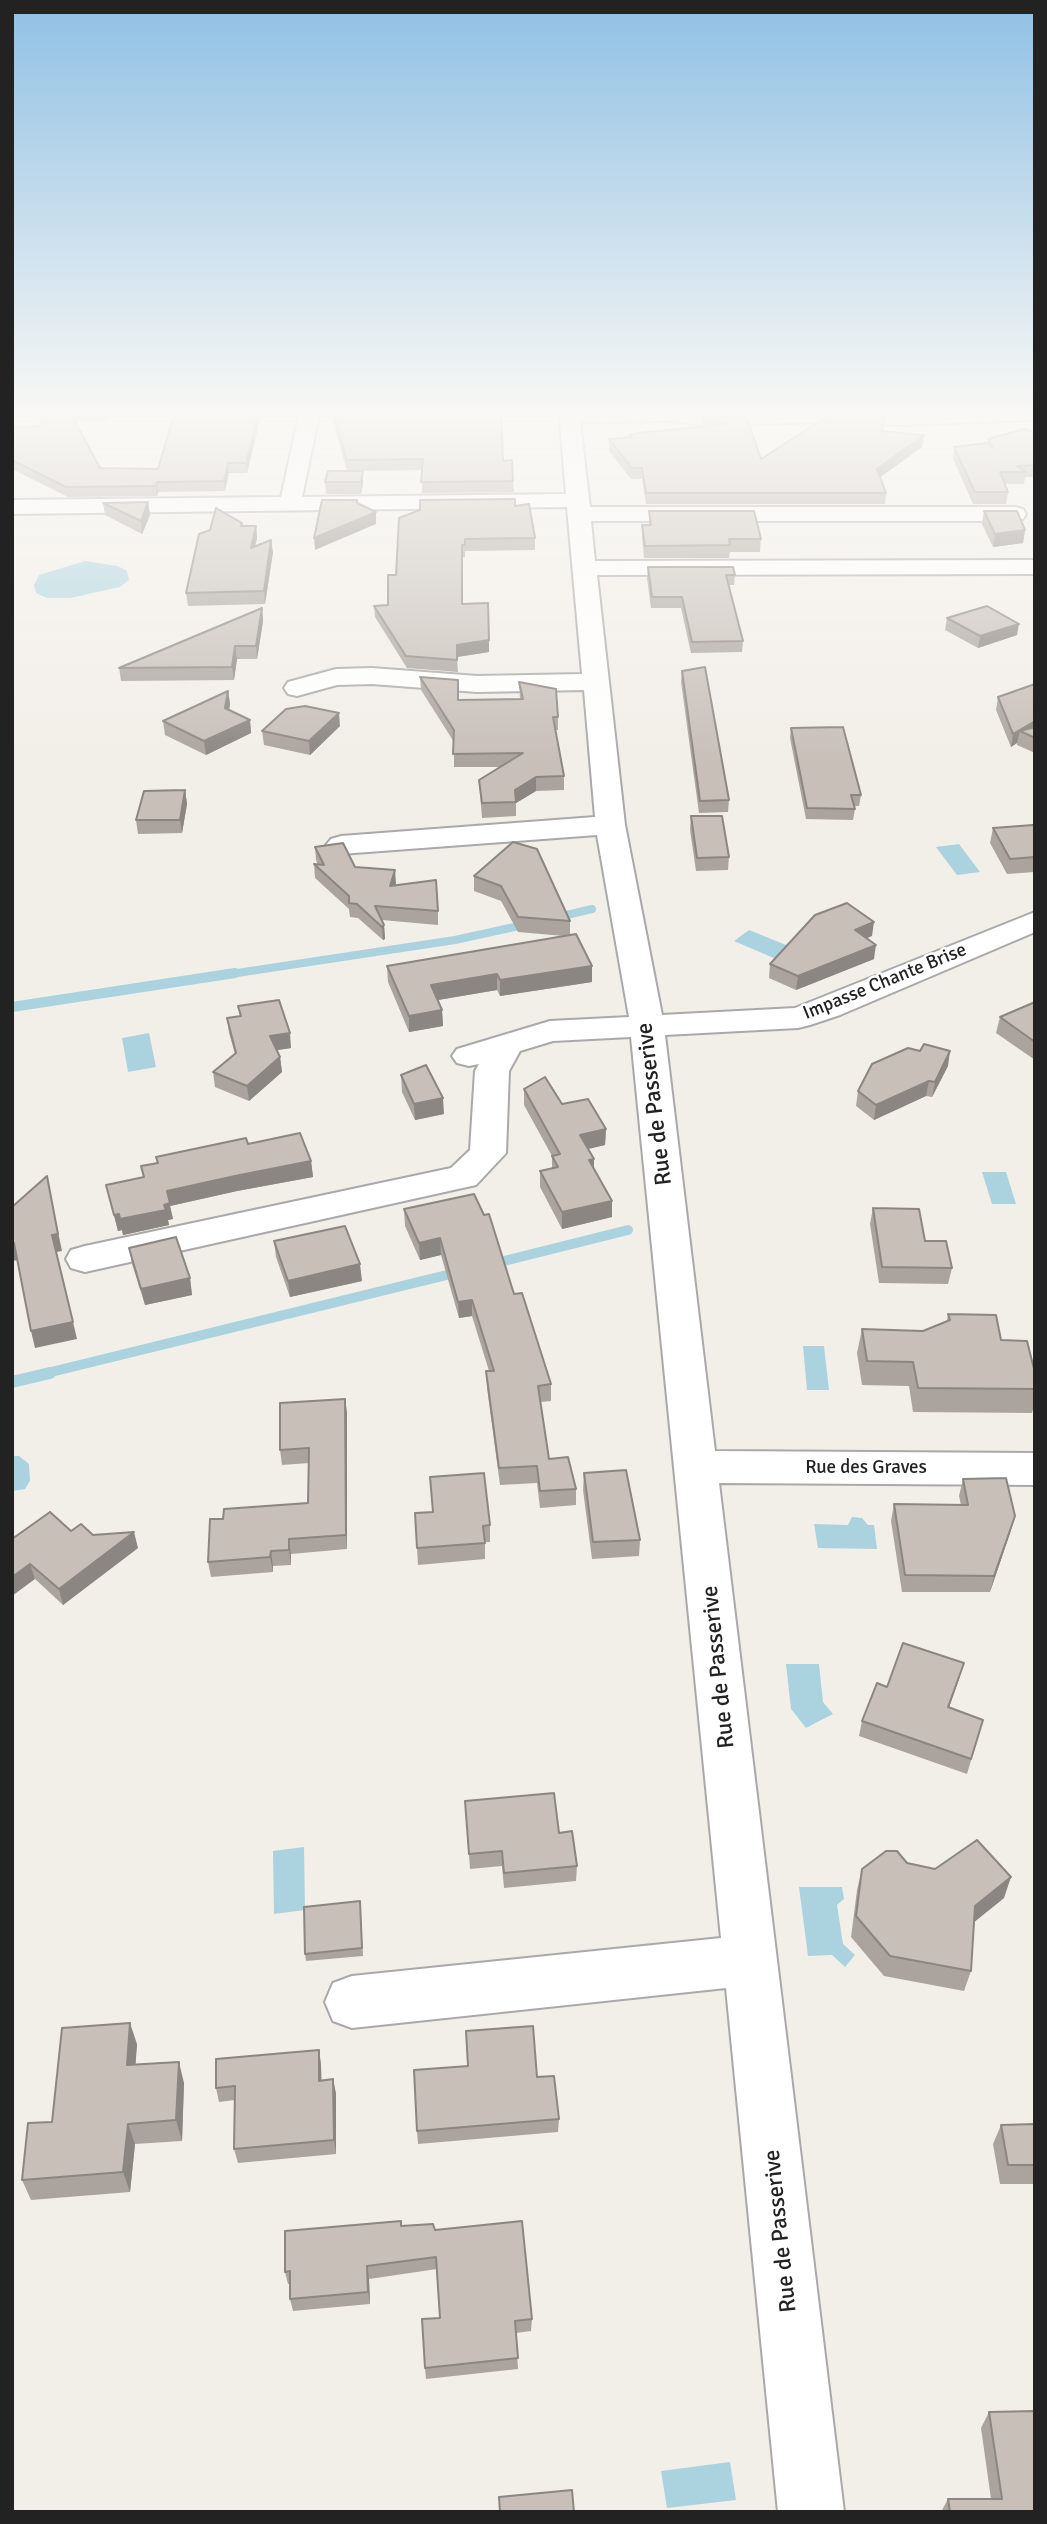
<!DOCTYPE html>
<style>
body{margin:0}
#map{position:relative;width:1047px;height:2524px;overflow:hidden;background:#f2efe9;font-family:Signika,sans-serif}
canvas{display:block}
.frame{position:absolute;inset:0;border:14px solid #222;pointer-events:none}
</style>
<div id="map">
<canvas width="1047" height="2524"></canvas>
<div class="frame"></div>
</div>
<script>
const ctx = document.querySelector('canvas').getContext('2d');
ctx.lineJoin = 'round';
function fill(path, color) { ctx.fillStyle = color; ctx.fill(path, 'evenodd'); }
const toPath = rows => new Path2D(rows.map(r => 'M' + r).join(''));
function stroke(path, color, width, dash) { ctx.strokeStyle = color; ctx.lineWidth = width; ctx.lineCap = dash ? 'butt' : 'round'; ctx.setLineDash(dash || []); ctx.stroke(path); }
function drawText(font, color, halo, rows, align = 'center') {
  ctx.font = font + ' Signika,sans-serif'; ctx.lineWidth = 5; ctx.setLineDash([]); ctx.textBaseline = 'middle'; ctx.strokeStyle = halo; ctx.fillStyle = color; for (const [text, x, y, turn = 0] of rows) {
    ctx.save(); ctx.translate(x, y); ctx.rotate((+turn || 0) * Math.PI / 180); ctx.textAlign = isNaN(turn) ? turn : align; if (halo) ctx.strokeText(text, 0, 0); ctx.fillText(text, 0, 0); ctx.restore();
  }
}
const water = toPath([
 [85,561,118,566,127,571,129,580,120,587,70,598,47,598,36,593,34,585,39,575],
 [959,844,980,872,957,875,936,847],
 [749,930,791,947,776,959,734,941],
 [149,1033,156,1067,128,1072,122,1038],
 [982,1172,1006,1172,1016,1204,992,1204],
 [803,1346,824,1346,829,1390,807,1390],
 [12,1456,19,1456,29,1464,30,1481,25,1489,12,1491],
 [852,1517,862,1518,868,1525,874,1525,877,1549,818,1548,814,1524,848,1525],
 [786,1664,819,1664,823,1702,833,1714,806,1728,791,1709],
 [304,1847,305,1910,274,1914,273,1851],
 [799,1887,842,1887,844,1899,837,1905,843,1944,855,1955,845,1967,832,1955,808,1956],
 [730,2462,736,2500,667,2508,661,2471]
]);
const streamFar2 = toPath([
 [554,918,592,909],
 [224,975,455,940,528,924]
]);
const streamFar1 = toPath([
 [12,1007,235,973],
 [492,1264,628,1230],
 [43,1374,459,1272]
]);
const stream = toPath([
 [12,1382,50,1373]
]);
const minor = toPath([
 [300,411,320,411,302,497,566,494,559,411,1035,411,1035,420,897,425,836,422,698,425,675,421,580,422,590,507,1015,507,1023,509,1026,514,1023,519,1015,521,591,521,595,561,1035,560,1035,574,597,575,625,825,662,1015,795,1008,1035,912,1035,932,840,1015,810,1025,798,1028,665,1035,715,1451,1035,1453,1035,1485,719,1483,844,2512,778,2512,726,1988,352,2028,333,2021,325,2002,333,1983,352,1976,721,1938,631,1037,553,1041,520,1051,509,1071,506,1153,476,1185,85,1272,71,1268,66,1259,71,1250,85,1246,451,1168,470,1150,475,1071,479,1064,469,1066,457,1063,452,1056,457,1049,550,1021,629,1017,597,835,341,854,331,851,326,845,331,839,341,836,595,817,584,690,477,692,372,684,337,685,297,696,288,694,284,688,288,682,336,669,372,668,477,676,582,674,567,507,12,514,12,500,281,497,300,411]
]);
const wall = toPath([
 [46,411,112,411,107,421,75,421,100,468,158,469,175,411,261,411,261,415,247,473,229,473,225,491,158,492,157,496,68,497,12,469,12,428,39,426],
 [330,411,501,411,503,461,513,481,514,492,422,493,422,470,353,471,363,471,363,483,361,494,326,494,325,482,347,471],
 [746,416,761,459,886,416,883,431,922,447,880,477,886,493,885,504,646,504,642,479,631,479,609,451,609,439,630,438,630,435,701,427,702,417],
 [1035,432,1035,477,1025,477,1024,484,1005,484,1008,492,1006,504,973,504,953,459,954,447,987,444,988,439],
 [148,502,150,515,142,534,105,515,103,503],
 [515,506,535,538,535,550,465,551,465,557,462,557,463,604,488,603,489,652,457,657,458,672,407,668,375,617,374,606,388,605,396,575],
 [649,511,761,539,760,552,730,552,729,558,644,558,642,538,642,525,649,525],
 [984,511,1025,530,1023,543,993,547,982,524],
 [242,523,242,526,256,526,257,538,255,547,273,552,265,604,188,606,186,593],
 [648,567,735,575,734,585,729,585,743,641,742,652,691,653,681,608,651,608,647,578],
 [262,608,263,621,257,659,237,659,234,680,121,681,119,667],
 [947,618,1017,635,978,648,945,630],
 [682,671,729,800,728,812,699,813,681,682],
 [420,677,458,700,520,699,519,682,558,717,558,730,555,730,564,776,564,790,536,791,516,803,516,816,482,818,479,780,500,767,454,767,454,742,421,690],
 [1035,684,1035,753,1017,745,1017,743,1011,747,996,710,998,697],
 [228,691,230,704,229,710,250,720,251,733,206,755,165,735,163,721],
 [340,726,310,755,264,745,262,731],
 [791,728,861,795,859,806,854,806,855,809,853,820,806,819,790,738],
 [185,790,187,804,182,833,138,834,136,820],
 [691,816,729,857,728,870,696,871,690,830],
 [993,828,1035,828,1035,872,1007,874,990,843],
 [513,842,570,921,570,935,592,966,592,982,500,996,497,990,438,1000,442,1010,443,1026,409,1032,388,982,387,966,564,936,518,932,501,901,474,891,474,876],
 [315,847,355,867,396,883,395,886,438,911,438,925,382,920,384,925,385,939,383,940,358,918,350,917,349,909,315,878,314,864,318,865,316,860],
 [872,936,867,938,874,959,796,990,769,978,770,964],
 [1035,1002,1035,1060,996,1033,1000,1017],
 [238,1006,291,1048,277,1050,280,1057,282,1072,249,1101,215,1087,213,1072,235,1054,229,1033,227,1018,240,1016],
 [948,1066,932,1097,926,1096,874,1120,856,1106,858,1091],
 [401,1075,444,1114,415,1120,402,1092],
 [524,1089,562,1104,606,1129,605,1145,588,1149,594,1159,594,1169,612,1201,612,1217,562,1229,540,1187,540,1171,552,1168,552,1156,524,1105],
 [248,1144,311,1161,313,1177,237,1191,170,1206,173,1219,168,1220,169,1225,123,1235,122,1230,118,1231,106,1185,143,1177,141,1166,157,1163,156,1157],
 [873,1208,925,1241,952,1268,948,1284,879,1283,870,1224],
 [404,1209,514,1294,551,1384,551,1401,540,1402,549,1459,576,1489,576,1505,540,1508,537,1483,500,1485,487,1388,486,1371,489,1371,472,1316,459,1318,441,1255,420,1260,405,1226],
 [274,1241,362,1281,290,1297,276,1257],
 [129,1248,190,1278,192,1295,145,1305,132,1264],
 [948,1314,1001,1340,1035,1373,1035,1402,1032,1413,913,1412,909,1386,862,1385,857,1353,862,1329,923,1331,947,1321],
 [345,1399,347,1413,347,1549,291,1554,291,1565,273,1566,273,1572,211,1577,208,1562,223,1519,308,1503,309,1463,282,1465,280,1450],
 [584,1473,640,1540,639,1556,592,1559,583,1490],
 [963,1479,1010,1533,990,1592,902,1592,891,1521,894,1504,961,1505,959,1496],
 [432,1512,490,1525,490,1542,485,1542,485,1559,418,1565,415,1513],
 [71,1531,93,1535,138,1548,63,1605,35,1579,12,1539],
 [959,1679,949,1707,983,1720,967,1774,859,1736,862,1721,887,1687],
 [465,1801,559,1833,577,1866,576,1881,504,1888,502,1866,470,1869],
 [907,1863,935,1869,1004,1898,974,1922,971,1971,964,1991,884,1976,851,1937,857,1890,862,1869],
 [360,1901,363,1956,306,1961,305,1954],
 [137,2044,135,2065,184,2083,182,2141,135,2144,130,2192,31,2200,22,2180,52,2122],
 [319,2050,321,2065,321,2080,333,2079,336,2094,336,2154,238,2163,234,2149,235,2100,219,2102,216,2088],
 [537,2077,559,2119,558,2132,418,2144,417,2131],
 [1035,2124,1035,2184,1000,2184,993,2144,1001,2125],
 [401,2221,402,2226,435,2230,532,2319,531,2331,516,2333,518,2369,426,2379,425,2368,440,2318,437,2269,369,2279,370,2304,293,2311,290,2299,290,2284,288,2284,285,2272],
 [989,2412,1035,2512,941,2512,948,2499,991,2499,981,2428]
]);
const shadedWall = toPath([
 [112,411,107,421,106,412],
 [259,411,261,411,261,415,247,473,246,463],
 [924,435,922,447,875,481,877,469],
 [228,463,229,473,225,491,224,481],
 [363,471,363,483,361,494,361,482],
 [157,482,158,492,157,496,156,486],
 [148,502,150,515,142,534,141,521],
 [376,512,376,524,315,550,314,538],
 [256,526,257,538,252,560,251,548],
 [1025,530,1023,543,993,547,995,534],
 [271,540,273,552,265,604,264,591],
 [262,608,263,621,257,659,256,646],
 [1019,624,1017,635,978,648,980,636],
 [489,640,489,652,457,657,457,645],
 [235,646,237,659,234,680,232,667],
 [228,691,230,704,227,722,225,708],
 [339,713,340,726,310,755,309,741],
 [250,720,251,733,206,755,204,741],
 [1035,721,1035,733,1020,731,1017,743,1011,747,1013,734],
 [536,777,536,791,516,803,515,790],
 [185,790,187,804,182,833,180,820],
 [395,870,396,883,391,900,390,886],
 [874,922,872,936,853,944,855,930],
 [384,925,385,939,383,940,382,927],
 [876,945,874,959,796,990,798,976],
 [592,966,592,982,500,996,500,980],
 [497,974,497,990,432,1001,431,985],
 [442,1010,443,1026,409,1032,409,1016],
 [290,1033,291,1048,271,1051,270,1036],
 [950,1051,948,1066,932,1097,935,1082],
 [280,1057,282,1072,249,1101,247,1086],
 [929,1081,926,1096,874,1120,876,1105],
 [443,1098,444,1114,415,1120,414,1104],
 [606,1129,605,1145,579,1151,580,1135],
 [594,1159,594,1176,589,1160],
 [311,1161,313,1177,237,1191,170,1206,173,1219,168,1220,169,1225,123,1235,120,1219,167,1191,235,1176],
 [50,1193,62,1251,56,1252,52,1235],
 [612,1201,612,1217,562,1229,562,1212],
 [119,1214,122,1230,118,1231,114,1215],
 [440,1238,441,1255,420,1260,419,1243],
 [14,1243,18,1260,12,1261,12,1244],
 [360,1264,362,1281,290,1297,288,1281],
 [190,1278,192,1295,145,1305,141,1289],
 [472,1300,472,1316,459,1318,458,1302],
 [73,1322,77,1339,35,1348,31,1331],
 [345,1399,347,1413,347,1549,346,1535],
 [1015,1516,1010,1533,990,1592,994,1576],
 [134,1532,138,1548,63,1605,59,1589],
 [289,1539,291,1554,291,1565,289,1550],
 [271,1551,273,1566,273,1572,270,1557],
 [30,1564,35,1579,12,1596,12,1577],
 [964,1663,959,1679,944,1722,948,1707],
 [1011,1877,1004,1898,968,1927,975,1906],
 [130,2023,137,2044,134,2087,127,2065],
 [319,2050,321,2065,322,2095,319,2081],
 [179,2062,184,2083,182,2141,176,2120],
 [333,2079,336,2094,336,2154,334,2140],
 [128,2124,135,2144,130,2192,123,2172],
 [367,2266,369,2279,370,2304,368,2292]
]);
const building = toPath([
 [46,411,106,411,70,412,100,468,158,469,175,411,259,411,246,463,228,463,224,481,157,482,156,486,66,487,12,460,13,427,39,426,46,411],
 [333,411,501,411,503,461,512,460,513,481,421,482,423,459,347,460,333,411],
 [831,414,886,416,881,431,924,435,877,469,886,493,646,493,642,468,632,468,609,439,633,437,630,435,638,433,727,424,702,417,746,416,761,459,831,414],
 [1024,429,1035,432,1035,465,1017,466,1026,472,1000,472,1008,492,975,492,954,447,986,443,993,448,988,439,1024,429],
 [328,471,363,471,361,482,325,482,328,471],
 [515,499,515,506,529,504,535,538,465,539,465,545,462,545,462,604,488,603,489,640,457,645,457,660,406,656,374,606,388,605,388,575,396,575,399,518,420,510,420,500,515,499],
 [322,500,357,500,357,503,376,512,314,538,322,500],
 [148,502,141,521,103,503,148,502],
 [216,508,242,523,241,526,256,526,251,548,271,540,264,591,186,593,199,534,210,530,216,508],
 [649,511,754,511,761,539,729,539,730,545,645,546,642,525,651,525,649,511],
 [984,511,1017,511,1025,530,995,534,984,511],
 [648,567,733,567,735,575,726,575,743,641,692,642,682,597,652,597,648,567],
 [987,606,1019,624,980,636,947,618,987,606],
 [262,608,256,646,235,646,232,667,119,668,262,608],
 [705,667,729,800,700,801,682,671,705,667],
 [420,677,458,680,458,700,523,699,519,682,556,689,558,717,553,717,564,776,536,777,515,790,516,802,482,803,479,780,523,753,453,754,454,730,420,677],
 [1035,684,1035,721,1013,734,998,697,1035,684],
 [228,691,225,708,250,720,204,741,163,721,228,691],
 [305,706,339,713,309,741,262,731,286,709,305,706],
 [843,727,861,795,851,795,855,809,807,808,791,728,843,727],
 [1035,727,1035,738,1020,731,1035,727],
 [185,790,180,820,136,820,144,791,185,790],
 [691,816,722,816,729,857,697,858,691,816],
 [1033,825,1035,828,1035,857,1010,859,993,828,1033,825],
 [513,842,537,849,570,921,518,917,501,886,474,876,513,842],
 [343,843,355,867,395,870,390,886,436,880,438,911,375,906,384,925,382,927,357,904,349,903,349,896,314,864,324,865,315,847,343,843],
 [847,903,874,922,855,930,876,945,798,976,770,964,815,915,847,903],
 [576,934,592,966,500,980,497,974,431,985,442,1010,409,1016,387,966,576,934],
 [279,1000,290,1033,270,1036,280,1057,247,1086,213,1072,236,1053,227,1018,241,1016,238,1006,279,1000],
 [1035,1002,1035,1042,1000,1017,1035,1002],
 [924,1044,950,1051,935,1082,929,1081,876,1105,858,1091,872,1064,908,1048,920,1051,924,1044],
 [426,1065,443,1098,414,1104,401,1075,426,1065],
 [545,1077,562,1104,588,1099,606,1129,580,1135,594,1159,589,1160,612,1201,562,1212,540,1171,558,1167,552,1156,560,1154,524,1089,545,1077],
 [300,1133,311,1161,235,1176,167,1191,170,1203,164,1205,166,1210,120,1219,119,1214,114,1215,106,1185,144,1177,141,1166,158,1163,156,1157,246,1138,248,1144,300,1133],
 [47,1176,58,1234,52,1235,73,1322,31,1331,14,1243,12,1244,12,1207,47,1176],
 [474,1194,484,1215,489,1214,514,1294,522,1293,551,1384,538,1386,549,1459,568,1457,576,1489,540,1491,537,1466,499,1468,486,1371,494,1371,472,1300,458,1302,440,1238,419,1243,404,1209,474,1194],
 [873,1208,919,1209,925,1241,946,1241,952,1268,882,1267,873,1208],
 [345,1226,360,1264,288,1281,274,1241,345,1226],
 [176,1237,190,1278,141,1289,129,1248,176,1237],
 [948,1314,996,1315,1001,1340,1027,1341,1035,1373,1035,1389,918,1388,913,1362,867,1361,862,1329,923,1331,950,1320,948,1314],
 [345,1399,346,1535,289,1539,289,1550,271,1551,270,1557,208,1562,210,1519,223,1519,224,1509,308,1503,309,1448,280,1450,280,1403,345,1399],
 [626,1470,640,1540,593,1542,584,1473,626,1470],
 [484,1473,490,1525,483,1526,485,1543,417,1548,415,1513,433,1512,430,1477,484,1473],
 [1006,1478,1015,1516,994,1576,905,1575,894,1504,968,1505,963,1479,1006,1478],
 [50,1512,71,1531,81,1524,93,1535,134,1532,59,1589,30,1564,12,1577,12,1539,50,1512],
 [903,1643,964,1663,948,1707,983,1720,971,1759,862,1721,877,1683,887,1687,903,1643],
 [554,1793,559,1833,572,1831,577,1866,504,1873,502,1851,469,1854,465,1801,554,1793],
 [977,1840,1011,1877,975,1906,971,1971,890,1956,856,1916,862,1869,886,1851,897,1851,907,1863,935,1869,977,1840],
 [360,1901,362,1948,305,1954,304,1907,360,1901],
 [130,2023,127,2065,179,2062,176,2120,128,2124,123,2172,22,2180,28,2123,52,2122,62,2028,130,2023],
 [533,2026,537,2077,554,2076,559,2119,417,2131,414,2070,468,2066,466,2031,533,2026],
 [319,2050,319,2081,333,2079,334,2140,234,2149,235,2086,216,2088,216,2059,319,2050],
 [1035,2124,1035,2165,1008,2165,1001,2125,1035,2124],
 [401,2221,401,2226,433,2224,435,2230,522,2221,532,2319,515,2321,518,2358,425,2368,422,2319,440,2318,436,2257,367,2266,368,2292,290,2299,290,2271,285,2272,285,2231,401,2221],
 [1035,2411,1035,2512,950,2512,948,2499,1002,2499,989,2412,1035,2411],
 [572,2490,574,2512,500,2512,499,2497,572,2490]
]);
const streetNames = [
 ["Impasse Chante Brise",885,982,-22],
 ["Rue des Graves",866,1468]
];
const nearStreetnames = [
 ["Rue de Passerive",655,1104,-97],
 ["Rue de Passerive",719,1667,-96],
 ["Rue de Passerive",781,2231,-96]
];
fill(water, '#aad3df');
stroke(streamFar2, '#aad3df', 8);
stroke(streamFar1, '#aad3df', 10);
stroke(stream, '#aad3df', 12);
stroke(minor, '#a9a9a9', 4);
fill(minor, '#fff');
fill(wall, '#aba49e');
fill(shadedWall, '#8b8681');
fill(building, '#c7bfb8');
stroke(building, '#8b8681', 2);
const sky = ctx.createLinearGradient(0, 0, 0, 765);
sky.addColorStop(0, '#8fc0e4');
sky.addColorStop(0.54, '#f9f8f5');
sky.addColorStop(1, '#f9f8f500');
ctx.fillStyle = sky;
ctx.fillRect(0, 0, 1047, 765);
drawText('19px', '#222', '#fff', streetNames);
drawText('23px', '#222', '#fff', nearStreetnames);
</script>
